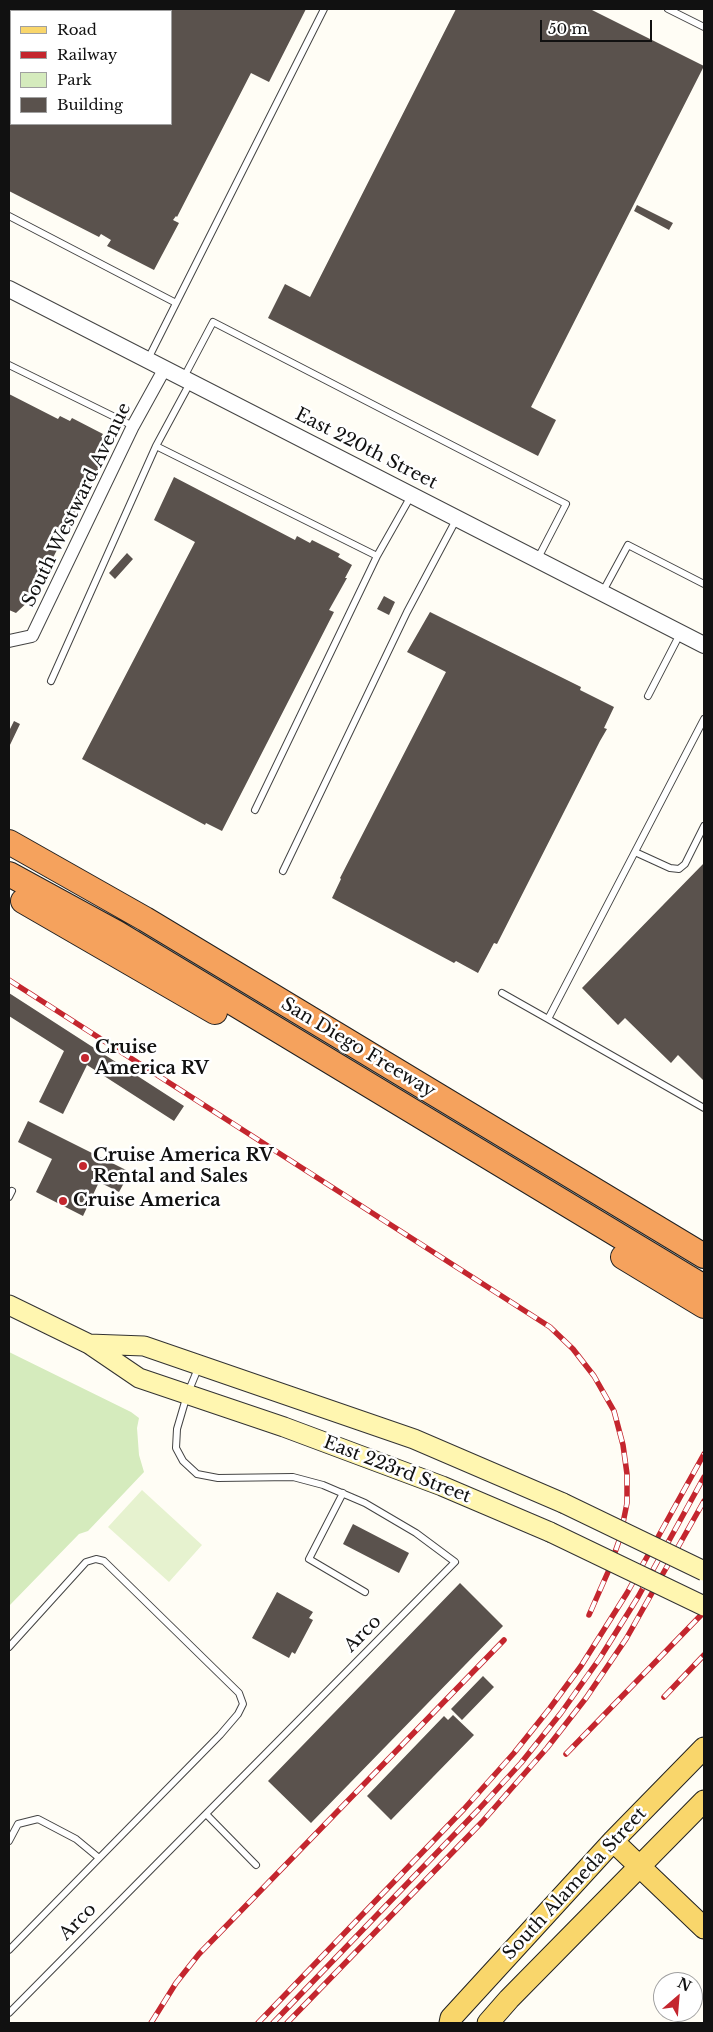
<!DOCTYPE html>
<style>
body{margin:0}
#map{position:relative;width:713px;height:2032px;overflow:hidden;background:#fffdf5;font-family:"Libre Baskerville",serif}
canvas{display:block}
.frame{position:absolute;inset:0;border:10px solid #111;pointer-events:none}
.legend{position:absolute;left:10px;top:10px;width:162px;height:115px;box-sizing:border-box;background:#fff;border:1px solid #a0a0a0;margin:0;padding:6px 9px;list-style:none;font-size:15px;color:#111}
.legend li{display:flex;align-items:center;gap:10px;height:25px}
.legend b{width:25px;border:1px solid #a0a0a0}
.north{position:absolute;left:653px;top:1972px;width:50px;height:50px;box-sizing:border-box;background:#fff;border:1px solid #a0a0a0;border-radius:50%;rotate:27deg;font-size:14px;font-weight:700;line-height:20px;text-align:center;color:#111}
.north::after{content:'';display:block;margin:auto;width:18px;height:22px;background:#c4262e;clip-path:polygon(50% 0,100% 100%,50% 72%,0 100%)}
.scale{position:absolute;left:540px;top:20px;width:112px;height:22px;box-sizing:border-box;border:2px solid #111;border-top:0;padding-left:6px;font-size:15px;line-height:18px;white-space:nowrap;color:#111;-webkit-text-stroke:4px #fff;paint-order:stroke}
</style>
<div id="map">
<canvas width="713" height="2032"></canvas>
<div class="frame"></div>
<ul class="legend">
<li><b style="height:6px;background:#f9d66b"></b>Road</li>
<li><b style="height:6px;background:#c4262e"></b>Railway</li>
<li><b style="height:14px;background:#d5ebbd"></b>Park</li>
<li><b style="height:14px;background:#5a524d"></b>Building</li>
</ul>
<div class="north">N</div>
<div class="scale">50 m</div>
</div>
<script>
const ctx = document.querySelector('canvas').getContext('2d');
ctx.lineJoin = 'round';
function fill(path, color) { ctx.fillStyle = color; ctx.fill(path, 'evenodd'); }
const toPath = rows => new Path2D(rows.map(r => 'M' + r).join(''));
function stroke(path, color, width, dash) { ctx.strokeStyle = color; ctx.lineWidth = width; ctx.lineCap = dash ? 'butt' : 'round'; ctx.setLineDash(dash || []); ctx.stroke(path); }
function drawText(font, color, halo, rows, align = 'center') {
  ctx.font = font + ' "Libre Baskerville",serif'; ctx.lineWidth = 5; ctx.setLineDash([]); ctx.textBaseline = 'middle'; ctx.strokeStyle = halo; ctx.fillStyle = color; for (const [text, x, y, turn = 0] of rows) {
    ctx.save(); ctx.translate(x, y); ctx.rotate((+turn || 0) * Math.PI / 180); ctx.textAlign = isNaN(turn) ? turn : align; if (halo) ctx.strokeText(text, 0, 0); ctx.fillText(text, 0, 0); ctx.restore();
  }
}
const green = toPath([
 [9,1352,131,1412,139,1418,137,1428,139,1455,144,1472,88,1531,79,1534,9,1606]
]);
const pitch = toPath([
 [142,1490,202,1545,169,1582,108,1527]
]);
const building = toPath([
 [37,9,306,9,269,82,251,73,177,217,176,216,173,220,179,223,154,270,107,246,111,240,101,234,99,237,9,191,9,64,11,59,11,124,171,124,171,11,36,11],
 [456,9,590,9,704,66,531,407,556,420,538,456,268,318,285,284,310,297],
 [637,205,673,223,669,230,634,211],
 [9,394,58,419,60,416,70,421,72,418,103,434,101,437,112,442,33,597,16,613,9,610],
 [174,477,295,540,297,536,310,543,312,540,340,554,338,557,352,565,345,578,347,578,329,610,334,612,222,831,206,823,205,825,82,759,195,542,154,520],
 [127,553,133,559,115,579,109,573],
 [384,596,395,602,389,615,377,609],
 [430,612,581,687,580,690,614,707,604,728,607,729,600,741,497,944,494,943,478,973,456,961,454,963,332,898,341,879,340,878,446,672,407,652],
 [14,721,20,724,9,747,9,731],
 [704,863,704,1081,678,1055,671,1063,625,1018,618,1025,582,988],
 [9,993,184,1106,174,1121,87,1065,63,1114,39,1102,64,1051,9,1016],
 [28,1121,130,1172,119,1192,99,1182,83,1216,36,1192,52,1159,18,1142],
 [353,1524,409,1553,399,1573,343,1544],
 [460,1583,503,1626,311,1823,268,1781],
 [277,1592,313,1612,309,1618,313,1620,295,1654,292,1652,289,1658,252,1638],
 [483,1676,494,1687,462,1720,451,1709],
 [453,1715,474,1735,391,1820,367,1796,444,1716,448,1720]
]);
const service = toPath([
 [668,9,704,27],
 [9,216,176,303],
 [148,359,324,9],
 [9,365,133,426],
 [184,377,213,322,566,504,538,558],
 [190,383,156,446,377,556,411,496],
 [602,593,628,545,704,584],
 [51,681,156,446],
 [648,696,680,634],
 [704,719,548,1019,704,1108],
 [255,810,377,556],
 [635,852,670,868,679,869,685,864,704,826],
 [283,871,407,612,456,520],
 [502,993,548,1019],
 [9,1197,12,1191],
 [343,1493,309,1559,365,1592],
 [9,1647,86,1562,96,1559,104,1561,239,1693,243,1704,238,1714,220,1735,9,1950],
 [206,1814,256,1865],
 [9,1841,18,1824,38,1819,76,1839,99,1858],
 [9,2013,455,1562,416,1533,365,1503,323,1485,293,1477,218,1478,197,1474,183,1461,176,1448,177,1429,187,1395,199,1366]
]);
const minor = toPath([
 [9,641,32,636,133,426,165,368]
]);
const tertiary = toPath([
 [9,289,704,645]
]);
const secondary = toPath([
 [9,1305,89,1344,139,1378,284,1427,442,1486,550,1532],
 [89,1344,144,1346,414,1439,563,1503]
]);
const primary = toPath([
 [613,1841,704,1928],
 [450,2023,451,2018,613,1841,704,1748],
 [488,2023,509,1999,704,1801]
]);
const motorway = toPath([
 [9,842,145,919,704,1256],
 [9,874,117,933,704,1287],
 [23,901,215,1012],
 [623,1257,704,1306]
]);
const rail = toPath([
 [9,980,550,1327,573,1349,594,1376,614,1411,623,1445,627,1474,627,1503,620,1538,608,1572,589,1615],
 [664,1697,704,1655],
 [566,1754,704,1612],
 [151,2023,176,1983,199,1954,504,1640],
 [258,2023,464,1809,514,1753,550,1708,581,1666,627,1593,704,1454],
 [273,2023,479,1809,521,1763,561,1713,600,1658,638,1597,704,1477],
 [287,2023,482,1822,547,1748,586,1698,626,1639,704,1501]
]);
const secondaryBridge = toPath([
 [563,1503,704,1571],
 [550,1532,704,1606]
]);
const markers = [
 [85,1058,5,"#c4262e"],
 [83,1166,5,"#c4262e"],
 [63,1201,5,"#c4262e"]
];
const streetNames = [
 ["East 220th Street",366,449,27],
 ["South Westward Avenue",77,505,-64],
 ["San Diego Freeway",358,1048,31],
 ["East 223rd Street",397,1470,21],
 ["Arco",363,1634,-45],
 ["South Alameda Street",575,1884,-47],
 ["Arco",78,1922,-45]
];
const poiNames = [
 ["Cruise",95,1048],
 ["America RV",95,1069],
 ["Cruise America RV",93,1156],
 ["Rental and Sales",93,1177],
 ["Cruise America",73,1201]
];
fill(green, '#d5ebbd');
fill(pitch, '#e6f2cf');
fill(building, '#5a524d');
stroke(service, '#444', 8);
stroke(minor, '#444', 14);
stroke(tertiary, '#444', 18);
stroke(secondary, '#333', 21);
stroke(primary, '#222', 23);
stroke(motorway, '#222', 26);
stroke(service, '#fff', 6);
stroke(minor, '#fff', 12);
stroke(tertiary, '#fff', 16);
stroke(secondary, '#fff6b0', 19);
stroke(primary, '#f9d66b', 21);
stroke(motorway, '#f5a25d', 24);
stroke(rail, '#c4262e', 5.5);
stroke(rail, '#fff', 4, [11]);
stroke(secondaryBridge, '#333', 21, []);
stroke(secondaryBridge, '#fff6b0', 19);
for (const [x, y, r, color] of markers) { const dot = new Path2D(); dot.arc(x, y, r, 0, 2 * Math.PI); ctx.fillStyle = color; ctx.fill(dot); stroke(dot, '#fff', 2); }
drawText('18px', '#111', '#fff', streetNames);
drawText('bold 18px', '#111', '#fff', poiNames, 'left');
</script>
